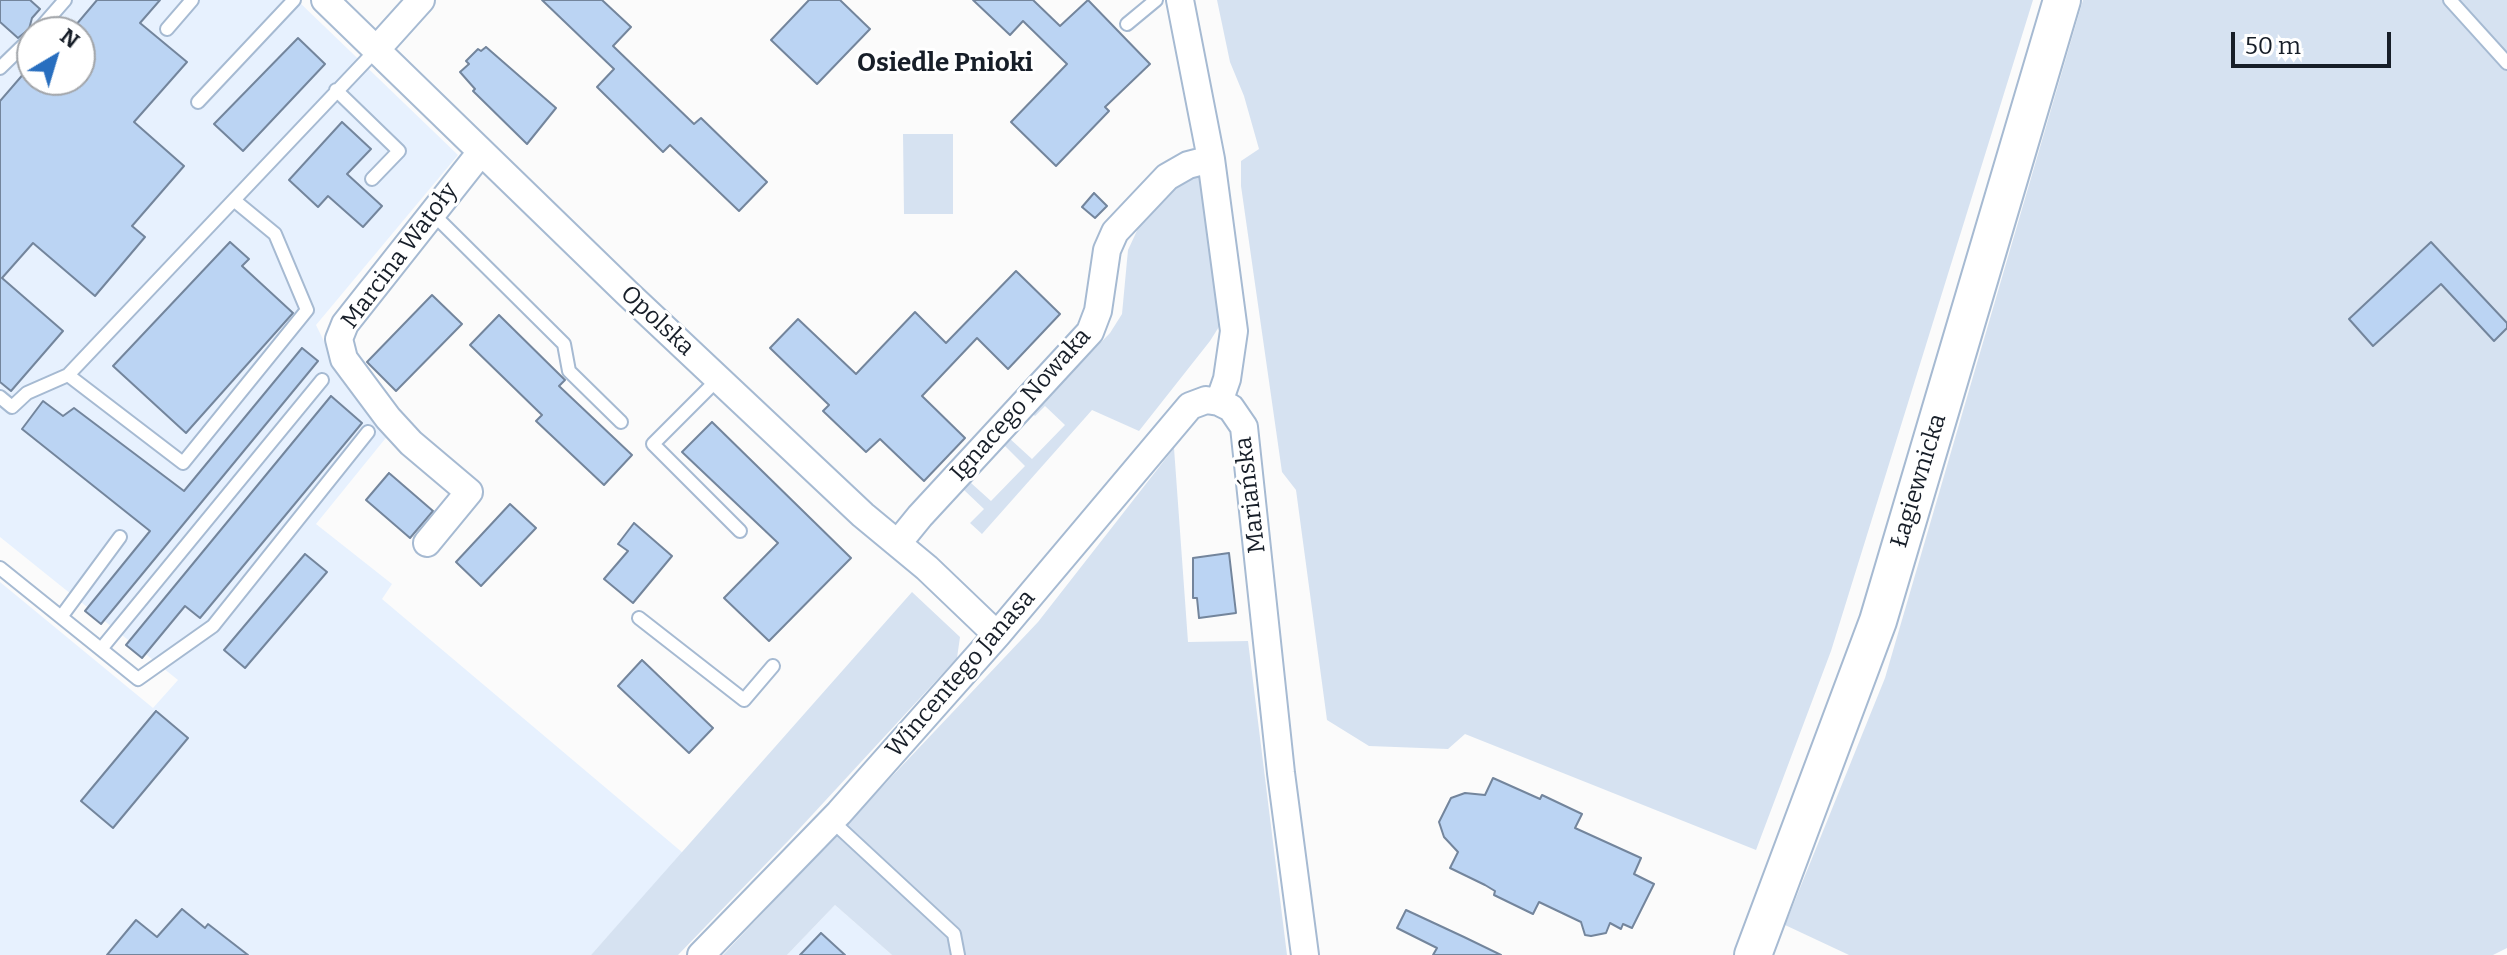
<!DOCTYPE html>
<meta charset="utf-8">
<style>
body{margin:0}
#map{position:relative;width:2507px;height:955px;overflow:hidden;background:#fbfbfb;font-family:Bitter,serif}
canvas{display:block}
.north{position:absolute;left:16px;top:16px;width:80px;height:80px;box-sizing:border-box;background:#fff;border:2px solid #a2a5a9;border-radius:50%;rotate:38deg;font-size:22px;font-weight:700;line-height:32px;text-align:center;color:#171e28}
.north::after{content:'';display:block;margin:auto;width:28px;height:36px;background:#286ebf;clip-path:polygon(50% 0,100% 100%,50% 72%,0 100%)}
.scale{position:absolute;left:2231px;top:32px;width:160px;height:36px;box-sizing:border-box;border:4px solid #171e28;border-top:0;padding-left:10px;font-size:24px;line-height:28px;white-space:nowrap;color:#171e28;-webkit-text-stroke:6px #fff;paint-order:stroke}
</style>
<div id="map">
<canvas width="2507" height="955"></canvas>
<div class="north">N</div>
<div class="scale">50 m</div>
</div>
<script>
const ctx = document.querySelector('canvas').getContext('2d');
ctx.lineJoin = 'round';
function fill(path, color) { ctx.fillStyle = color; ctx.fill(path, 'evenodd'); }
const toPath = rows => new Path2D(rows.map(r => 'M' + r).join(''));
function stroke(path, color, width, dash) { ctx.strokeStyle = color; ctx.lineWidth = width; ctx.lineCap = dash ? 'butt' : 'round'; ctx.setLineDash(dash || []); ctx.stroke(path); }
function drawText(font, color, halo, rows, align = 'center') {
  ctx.font = font + ' Bitter,serif'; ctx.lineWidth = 6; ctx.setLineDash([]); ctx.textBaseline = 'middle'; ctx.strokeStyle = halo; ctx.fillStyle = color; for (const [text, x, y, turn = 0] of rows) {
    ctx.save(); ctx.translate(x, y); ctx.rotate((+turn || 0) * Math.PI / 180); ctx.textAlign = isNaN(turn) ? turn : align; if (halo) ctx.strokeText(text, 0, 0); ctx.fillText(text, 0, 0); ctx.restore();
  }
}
const built = toPath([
 [0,0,297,0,458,155,316,325,345,384,389,434,316,524,392,584,382,599,683,853,591,955,0,955,0,582,153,708,178,680,0,537],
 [32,32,80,32,80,80,32,80],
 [835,905,892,955,787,955]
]);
const green = toPath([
 [1217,0,2033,0,1831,651,1756,850,1465,734,1448,749,1369,746,1327,720,1296,490,1282,472,1241,186,1241,161,1259,149,1244,96,1230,62],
 [2083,0,2507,0,2507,948,2493,955,1849,955,1785,925,1885,678],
 [903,134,953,134,953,214,904,214],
 [1198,177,1206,184,1222,322,1210,341,1139,431,1092,410,982,534,970,523,984,509,964,490,953,500,951,497,977,469,980,472,971,483,991,501,1025,466,1005,446,993,458,991,455,1008,437,1032,459,1065,425,1045,406,1035,416,1032,413,1110,333,1122,314,1128,250,1141,222,1157,200,1184,181],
 [1174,448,1188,642,1248,641,1287,955,892,955,835,905,787,955,723,955,1038,622],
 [912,592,960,637,957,658,789,840,678,955,591,955]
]);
const building = toPath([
 [0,0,30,0,40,9,32,18,29,29,18,38,0,22,0,0],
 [97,0,160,0,140,23,187,62,134,122,184,166,132,226,145,237,95,296,33,243,2,278,63,331,11,391,0,382,0,101,32,64,32,80,80,80,80,32,70,32,97,0],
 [542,0,602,0,631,27,613,46,694,124,701,118,767,182,739,211,670,145,663,152,597,87,614,69,542,0],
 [809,0,840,0,870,29,817,84,771,40,809,0],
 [973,0,1033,0,1060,26,1088,0,1150,64,1105,107,1109,111,1056,166,1011,122,1067,64,1023,21,1010,35,973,0],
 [298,38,325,64,243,151,214,124,298,38],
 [486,47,556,108,527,144,473,91,475,89,460,72,469,64,466,61,478,49,481,51,486,47],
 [342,122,371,149,347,174,382,206,363,227,328,196,318,207,289,180,342,122],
 [1094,193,1107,206,1095,218,1082,207,1094,193],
 [230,242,249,259,242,266,293,313,186,433,113,366,230,242],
 [2431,242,2507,323,2507,328,2494,341,2441,284,2373,346,2349,319,2431,242],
 [1016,271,1060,314,1008,369,977,338,922,396,965,438,924,481,880,439,866,452,823,411,829,405,770,348,798,319,856,374,915,312,946,343,1016,271],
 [432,295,462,324,396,391,367,362,432,295],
 [499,315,565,380,559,386,632,455,604,485,536,421,542,415,470,345,499,315],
 [302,348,318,361,101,624,85,611,150,531,22,429,43,401,63,416,74,408,184,491,302,348],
 [331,396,362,423,200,618,185,606,142,658,126,645,331,396],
 [712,422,851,558,769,641,724,598,778,543,682,452,712,422],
 [389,473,433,511,410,538,366,500,389,473],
 [510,504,536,528,481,586,456,562,510,504],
 [634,523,672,556,633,603,604,579,628,551,618,544,634,523],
 [1229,553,1236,613,1199,618,1197,598,1193,598,1193,558,1229,553],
 [305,554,327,572,245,668,224,650,305,554],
 [642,660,713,728,689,753,618,686,642,660],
 [156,711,188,738,113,828,81,801,156,711],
 [1493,778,1540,799,1542,795,1582,814,1575,828,1641,858,1634,874,1654,884,1632,928,1623,924,1621,929,1610,923,1606,933,1591,936,1585,935,1581,922,1539,902,1533,914,1494,895,1495,891,1485,885,1450,868,1458,852,1444,837,1439,822,1451,798,1465,793,1485,795,1493,778],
 [182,909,205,928,208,924,248,955,107,955,136,920,157,937,182,909],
 [1406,910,1464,937,1501,955,1433,955,1437,948,1397,928,1406,910],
 [821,933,845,955,800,955,821,933]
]);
const lane = toPath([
 [2450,0,2507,63],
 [1127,24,1156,0],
 [167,29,192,0],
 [37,32,65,0],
 [0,68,32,37],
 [336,90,399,151,372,179],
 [198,102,294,0],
 [431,212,564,344,569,371,621,422],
 [68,375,183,463,307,310,275,234,235,201],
 [718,379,653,444,740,531],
 [0,397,12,407,27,393,68,375,376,50],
 [0,568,138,679,213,626,368,432],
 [61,617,120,537],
 [639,618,744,700,773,666],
 [101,649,322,380],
 [831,820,954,934,958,955]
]);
const street = toPath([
 [325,0,627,293,863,515,927,568,997,635],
 [1180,0,1211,159,1234,331,1227,379,1219,402],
 [376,50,421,0],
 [427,543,469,492,411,443,388,418,344,359,339,339,345,324,481,152],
 [898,543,920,516,1090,332,1098,311,1107,250,1115,232,1167,177,1188,165,1211,159],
 [701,955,839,813,997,635,1190,406,1206,400,1219,402,1231,408,1244,427,1281,773,1305,955]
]);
const secondary = toPath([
 [1753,955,1878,621,2062,0]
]);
const streetNames = [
 ["Marcina Watoły",400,256,-53],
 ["Opolska",657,321,43],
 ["Ignacego Nowaka",1021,405,-48],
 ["Łagiewnicka",1919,481,-73],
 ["Mariańska",1251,495,-97],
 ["Wincentego Janasa",961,674,-49]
];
const neighbourhoodNames = [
 ["Osiedle Pnioki",945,64]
];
fill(built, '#e7f1fe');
fill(green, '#d6e2f1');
fill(building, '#bbd4f3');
stroke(building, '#73859c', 2);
stroke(lane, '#a6bad2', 16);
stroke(street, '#a6bad2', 30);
stroke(secondary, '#a6bad2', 40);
stroke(lane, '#fff', 12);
stroke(street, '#fff', 26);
stroke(secondary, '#fff', 36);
drawText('24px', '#171e28', '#fff', streetNames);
drawText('bold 26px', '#171e28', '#fff', neighbourhoodNames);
</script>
